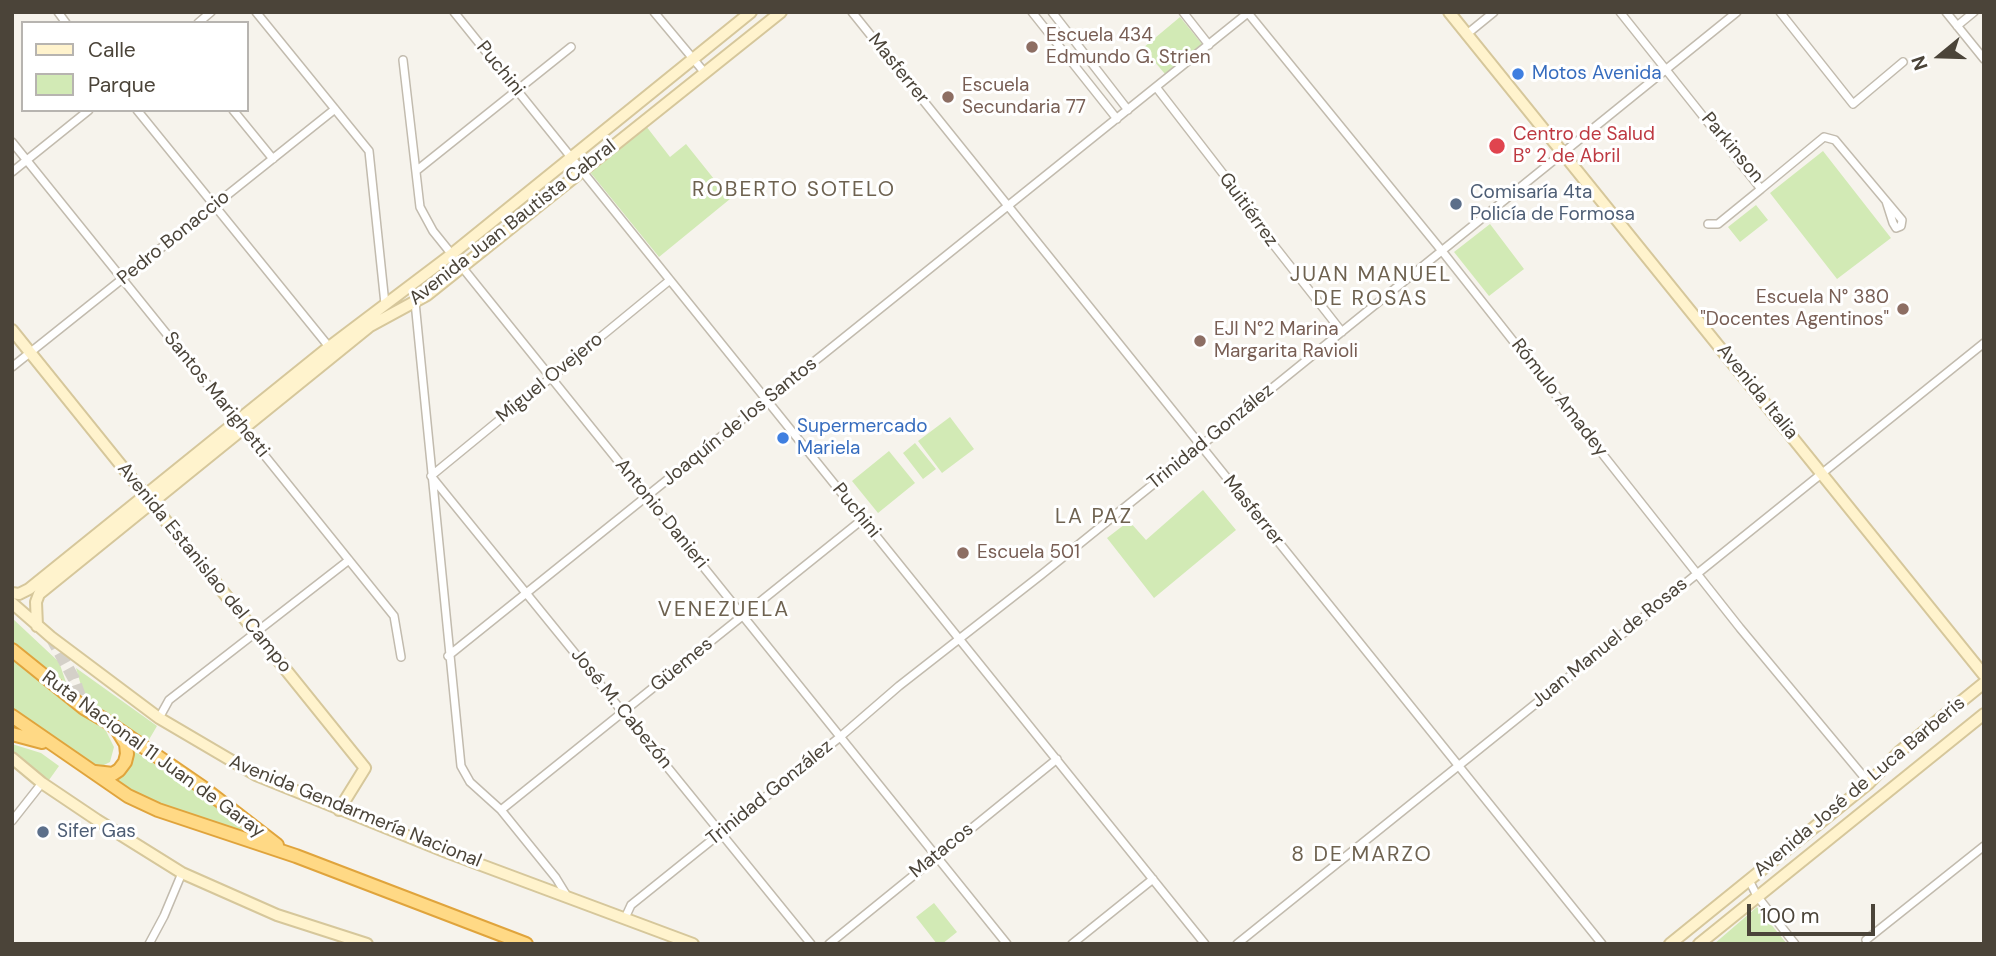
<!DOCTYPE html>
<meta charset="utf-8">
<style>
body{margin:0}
#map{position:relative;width:1996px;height:956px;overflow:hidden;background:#f6f3ec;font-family:"DM Sans",sans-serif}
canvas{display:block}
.frame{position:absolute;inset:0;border:14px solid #4b4439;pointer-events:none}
.legend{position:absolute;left:21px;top:21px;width:228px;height:91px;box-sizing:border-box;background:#fff;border:2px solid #b7b4b0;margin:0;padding:9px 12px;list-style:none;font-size:21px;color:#4b4439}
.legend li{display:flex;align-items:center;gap:14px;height:35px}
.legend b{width:35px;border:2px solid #b7b4b0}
.north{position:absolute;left:1905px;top:21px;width:70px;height:70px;-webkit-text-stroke:5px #fff;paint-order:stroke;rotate:251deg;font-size:19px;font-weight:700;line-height:28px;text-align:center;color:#4b4439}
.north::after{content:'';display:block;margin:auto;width:24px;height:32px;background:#4b4439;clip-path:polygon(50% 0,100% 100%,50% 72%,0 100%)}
.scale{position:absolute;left:1747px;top:904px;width:128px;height:32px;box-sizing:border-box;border:4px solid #4b4439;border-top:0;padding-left:9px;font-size:21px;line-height:24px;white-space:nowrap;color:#4b4439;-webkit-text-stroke:5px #fff;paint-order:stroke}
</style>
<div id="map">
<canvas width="1996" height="956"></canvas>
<div class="frame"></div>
<ul class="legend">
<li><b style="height:9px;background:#fff3cd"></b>Calle</li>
<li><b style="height:19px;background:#d2eab5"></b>Parque</li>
</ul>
<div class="north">N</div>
<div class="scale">100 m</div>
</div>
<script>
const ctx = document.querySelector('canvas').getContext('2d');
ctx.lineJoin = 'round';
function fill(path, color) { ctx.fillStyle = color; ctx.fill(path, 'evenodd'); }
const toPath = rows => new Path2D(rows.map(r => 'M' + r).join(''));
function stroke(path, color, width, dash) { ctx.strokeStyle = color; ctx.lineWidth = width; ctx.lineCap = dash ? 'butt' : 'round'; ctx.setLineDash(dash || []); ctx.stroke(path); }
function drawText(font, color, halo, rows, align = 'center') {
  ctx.font = font + ' "DM Sans",sans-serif'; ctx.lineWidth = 6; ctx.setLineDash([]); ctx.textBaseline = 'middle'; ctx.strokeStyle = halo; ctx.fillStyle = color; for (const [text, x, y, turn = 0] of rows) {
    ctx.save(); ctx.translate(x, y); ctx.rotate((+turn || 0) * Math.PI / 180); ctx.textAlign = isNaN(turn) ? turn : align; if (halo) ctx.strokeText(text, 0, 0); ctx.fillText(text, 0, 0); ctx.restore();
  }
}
const green = toPath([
 [1180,17,1202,44,1165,74,1143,48],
 [646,126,670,157,686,144,730,199,659,257,590,172],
 [1823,151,1891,238,1837,279,1770,193],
 [1756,205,1768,220,1740,242,1728,227],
 [1490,224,1524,269,1489,296,1454,252],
 [950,417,974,449,942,473,918,441],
 [915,443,936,469,923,479,903,453],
 [889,451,915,483,878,513,852,481],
 [1203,490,1236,530,1154,598,1107,538,1129,521,1146,540],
 [12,618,59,662,69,691,12,647],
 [12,657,106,731,114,747,110,762,102,766,91,767,12,708],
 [76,668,157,726,147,743,93,706,82,689],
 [12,744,41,753,59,766,49,780,12,754],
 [134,751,201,794,238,824,242,829,240,833,154,805,114,782,129,769],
 [934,903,957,932,942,944,937,944,916,917],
 [1757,907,1787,944,1714,944]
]);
const trunkTunnel = toPath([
 [51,637,74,679,84,708]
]);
const minor = toPath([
 [58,12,66,23],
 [256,12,369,151,385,304],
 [454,12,1205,944],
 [654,12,705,73],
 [852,12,1602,944],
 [1032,12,1117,119],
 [1052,12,1128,110],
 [1183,12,1209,45],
 [1620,12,1761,189,1824,137,1835,140,1902,220,1901,226,1896,228,1893,223,1886,201],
 [1780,12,1853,104,1903,62],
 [1946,12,1984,59],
 [1248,13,1442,251,1740,628,1869,783],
 [198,23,211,12],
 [1957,26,1974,12],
 [1467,34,1494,12],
 [403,60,420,207,433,231,1007,944],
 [1156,87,1248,206,1258,225,1342,332],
 [137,110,330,348],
 [233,110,273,159],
 [12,142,394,616,401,657],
 [416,171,571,47],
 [12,172,89,110],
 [1708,224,1718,224,1761,189],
 [670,280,431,476,811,944],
 [415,302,461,766,470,782,501,810,556,878,567,896],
 [12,367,335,109],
 [448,656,1249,12],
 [159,718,169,700,349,560],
 [501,810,863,519],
 [12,821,42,783],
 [1749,880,1757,896,1795,944],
 [625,918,631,905,840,737,899,686,1041,575,1737,12],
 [1866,940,1984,846],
 [149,944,164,916,182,873],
 [829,944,1057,759],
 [1072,944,1153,879],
 [1237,944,1984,343]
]);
const secondary = toPath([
 [1449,12,1984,675],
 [12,330,365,768,339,810],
 [12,593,19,594,29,589,329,347,452,254,751,12],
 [12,603,51,637,159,718,256,775,449,853,693,944],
 [37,626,36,602,39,594,370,326,427,295,781,12],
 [12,758,42,783,97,820,182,873,277,915,367,944],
 [1670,944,1869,783,1899,752,1984,683],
 [1699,944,1984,714]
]);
const trunk = toPath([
 [12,650,84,708,103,719,202,787,277,845],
 [12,716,128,796,158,810,296,856,526,944],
 [12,734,42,742],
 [95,772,113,774,119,770,125,762,127,754,126,744,118,731]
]);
const markers = [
 [1032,47,7,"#8d6e63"],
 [1518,74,7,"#3f7fe0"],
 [948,97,7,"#8d6e63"],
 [1497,146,9,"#e0444e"],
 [1456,204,7,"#5c6f8a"],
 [1903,309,7,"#8d6e63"],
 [1200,341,7,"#8d6e63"],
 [783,438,7,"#3f7fe0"],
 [963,553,7,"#8d6e63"],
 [43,832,7,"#5c6f8a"]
];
const educationNames = [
 ["Escuela 434",1046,36],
 ["Edmundo G. Strien",1046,58],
 ["Escuela",962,86],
 ["Secundaria 77",962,108],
 ["Escuela N° 380",1889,298,"right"],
 ["\"Docentes Agentinos\"",1889,320,"right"],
 ["EJI N°2 Marina",1214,330],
 ["Margarita Ravioli",1214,352],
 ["Escuela 501",977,553]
];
const streetNames = [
 ["Puchini",500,69,51],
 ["Masferrer",898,69,51],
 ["Parkinson",1732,148,50],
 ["Guitiérrez",1248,210,54],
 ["Avenida Juan Bautista Cabral",513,223,-38],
 ["Pedro Bonaccio",174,238,-39],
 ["Miguel Ovejero",550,378,-39],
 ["Avenida Italia",1757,392,51],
 ["Santos Marighetti",216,395,51],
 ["Rómulo Amadey",1559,398,52],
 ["Joaquín de los Santos",740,422,-39],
 ["Trinidad González",1211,437,-39],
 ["Puchini",856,511,51],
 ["Masferrer",1253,511,51],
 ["Antonio Danieri",661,514,51],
 ["Avenida Estanislao del Campo",204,568,51],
 ["Juan Manuel de Rosas",1610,643,-39],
 ["Güemes",682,665,-39],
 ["José M. Cabezón",621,709,51],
 ["Ruta Nacional 11 Juan de Garay",153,755,36],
 ["Avenida José de Luca Barberis",1860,787,-40],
 ["Trinidad González",770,793,-39],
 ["Avenida Gendarmería Nacional",355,812,22],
 ["Matacos",942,851,-39]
];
const shopNames = [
 ["Motos Avenida",1532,74],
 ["Supermercado",797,427],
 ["Mariela",797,449]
];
const healthNames = [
 ["Centro de Salud",1513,135],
 ["B° 2 de Abril",1513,157]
];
const serviceNames = [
 ["Comisaría 4ta",1470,193],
 ["Policía de Formosa",1470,215],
 ["Sifer Gas",57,832]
];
const neighbourhoodNames = [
 ["ROBERTO SOTELO",794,190],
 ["JUAN MANUEL",1371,275],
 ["DE ROSAS",1371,299],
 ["LA PAZ",1094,517],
 ["VENEZUELA",724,610],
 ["8 DE MARZO",1362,855]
];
fill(green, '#d2eab5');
stroke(trunkTunnel, '#d4d0c8', 12, [12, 6]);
stroke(minor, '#c2bbae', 10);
stroke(secondary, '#d6c79b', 14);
stroke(trunk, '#e0a43c', 16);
stroke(minor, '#fff', 7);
stroke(secondary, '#fff3cd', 10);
stroke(trunk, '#ffd985', 12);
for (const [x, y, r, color] of markers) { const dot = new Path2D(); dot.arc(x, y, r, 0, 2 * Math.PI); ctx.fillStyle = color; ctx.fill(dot); stroke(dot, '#fff', 2.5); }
drawText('19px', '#785e54', '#fff', educationNames, 'left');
drawText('19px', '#4b4439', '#fff', streetNames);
drawText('19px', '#366cbe', '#fff', shopNames, 'left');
drawText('19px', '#be3a42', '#fff', healthNames, 'left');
drawText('19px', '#4e5e75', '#fff', serviceNames, 'left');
ctx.letterSpacing = '2px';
drawText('21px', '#6e6250', '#fff', neighbourhoodNames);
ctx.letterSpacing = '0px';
</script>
